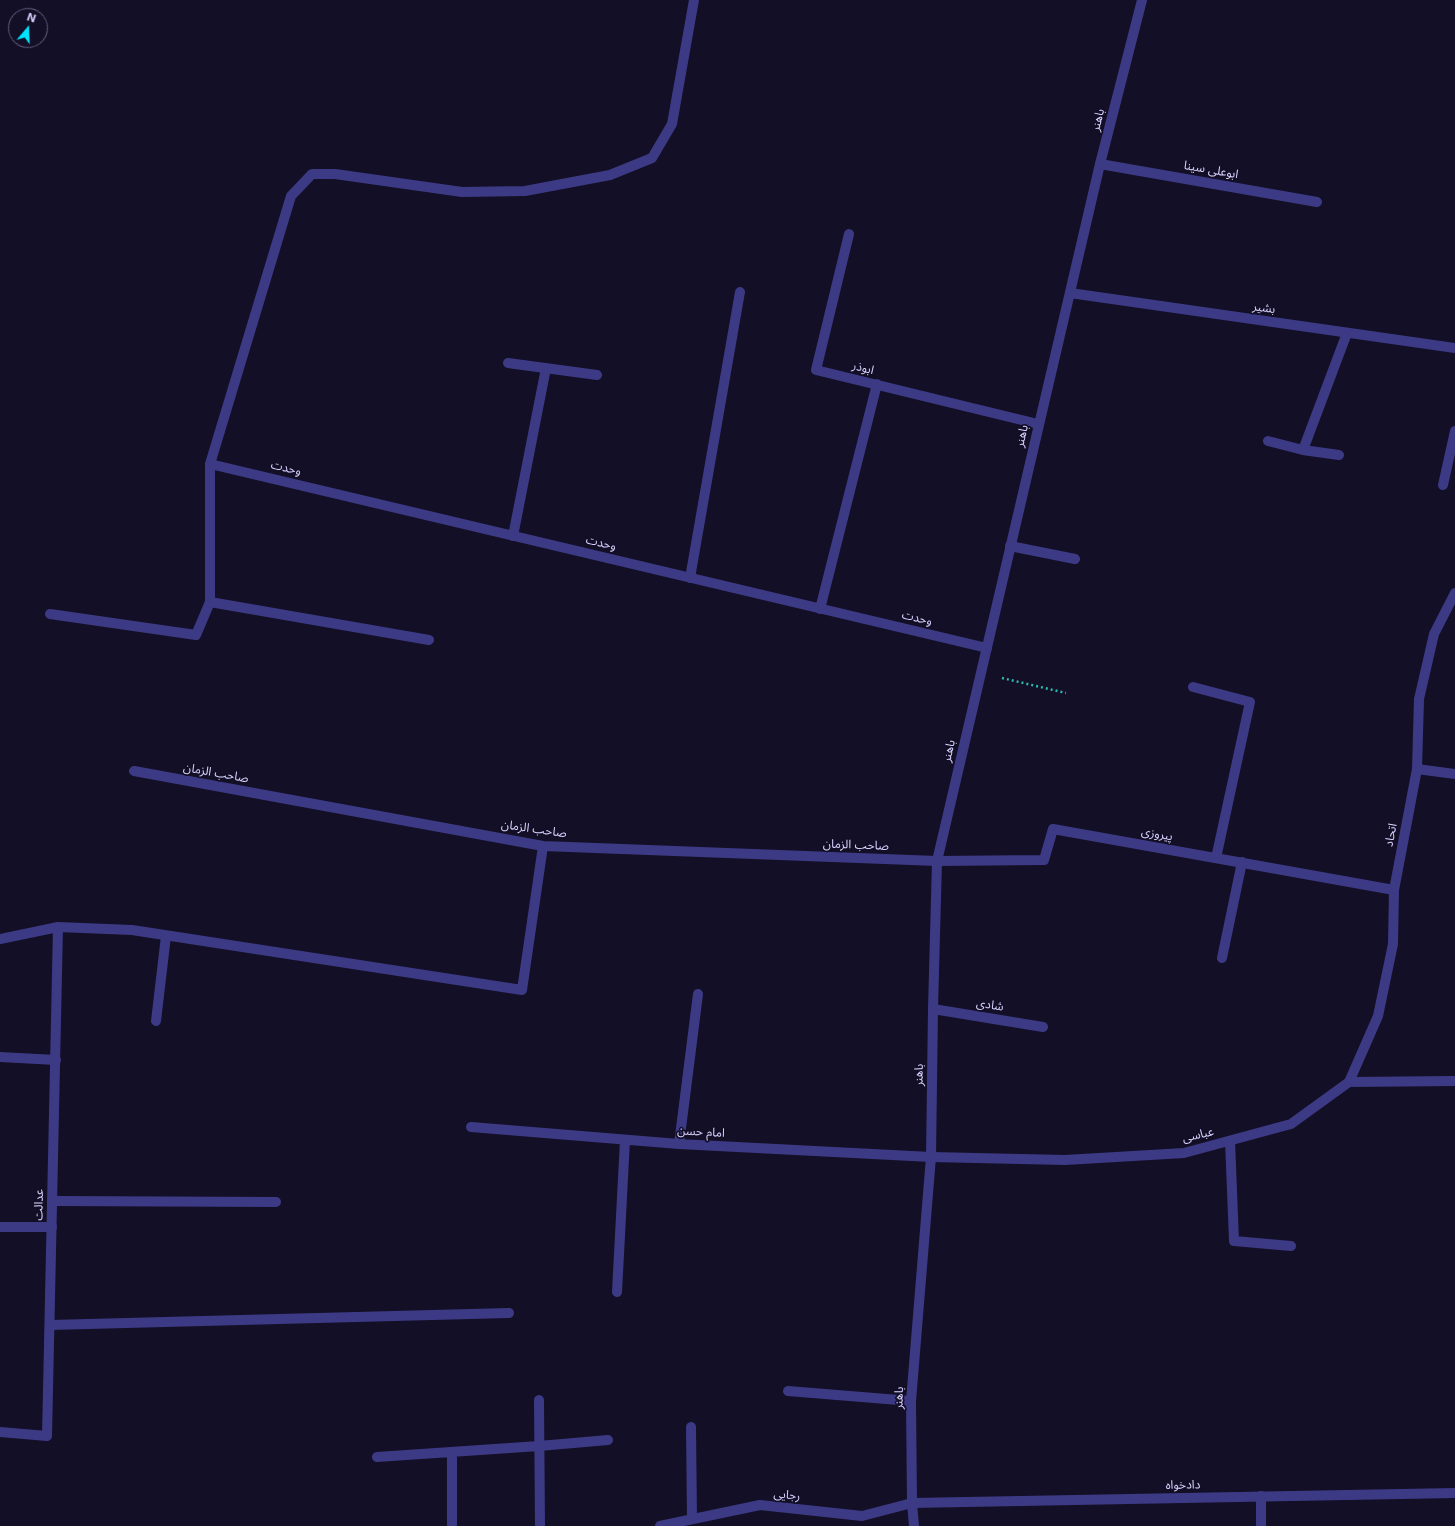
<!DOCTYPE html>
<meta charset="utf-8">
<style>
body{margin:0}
#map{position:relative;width:1455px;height:1526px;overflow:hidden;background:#130f26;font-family:Inter,sans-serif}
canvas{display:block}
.north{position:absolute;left:8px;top:8px;width:40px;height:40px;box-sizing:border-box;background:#130f26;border:1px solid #625e7d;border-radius:50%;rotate:19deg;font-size:11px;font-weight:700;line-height:16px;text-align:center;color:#d9d4ff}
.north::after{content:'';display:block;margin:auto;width:14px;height:18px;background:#00e5ff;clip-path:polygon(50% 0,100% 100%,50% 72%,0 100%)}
</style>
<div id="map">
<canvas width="1455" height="1526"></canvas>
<div class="north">N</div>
</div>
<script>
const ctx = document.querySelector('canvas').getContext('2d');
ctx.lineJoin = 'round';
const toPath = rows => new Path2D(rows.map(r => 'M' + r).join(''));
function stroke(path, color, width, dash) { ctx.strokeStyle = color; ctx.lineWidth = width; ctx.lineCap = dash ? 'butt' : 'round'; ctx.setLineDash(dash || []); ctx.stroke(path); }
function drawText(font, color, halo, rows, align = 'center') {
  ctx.font = font + ' Inter,"Noto Sans Arabic",sans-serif'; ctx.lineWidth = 3.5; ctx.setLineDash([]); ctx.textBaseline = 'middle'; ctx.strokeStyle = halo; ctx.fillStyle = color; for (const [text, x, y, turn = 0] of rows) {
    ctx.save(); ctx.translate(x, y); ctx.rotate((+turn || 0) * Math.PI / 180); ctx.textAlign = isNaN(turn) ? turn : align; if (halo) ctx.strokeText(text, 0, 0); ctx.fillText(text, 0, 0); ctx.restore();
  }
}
const path = toPath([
 [1002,678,1066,693]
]);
const service = toPath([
 [1100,164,1317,202],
 [849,234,816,370,1038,424],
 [1070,293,1455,348],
 [508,363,597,375],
 [1268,441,1303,450,1339,455],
 [1303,450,1347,333],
 [1443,485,1455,431],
 [513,536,546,368],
 [1010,546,1075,559],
 [690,578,740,292],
 [820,609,877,384],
 [50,614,196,635,210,602],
 [1193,687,1250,702,1216,858],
 [1417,769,1455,774],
 [937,861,1044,860,1053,829,1394,890],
 [1222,958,1242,862],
 [933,1009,1043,1027],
 [156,1021,166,936],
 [0,1057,56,1060],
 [471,1127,679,1144,931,1157],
 [1230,1141,1234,1241,1291,1246],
 [679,1144,698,994],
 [53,1201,276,1202],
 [0,1227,52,1227],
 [617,1292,625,1140],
 [50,1325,509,1313],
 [788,1391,911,1401],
 [539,1400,540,1526],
 [691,1427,692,1519],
 [377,1457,539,1446,608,1440],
 [1261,1496,1261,1526],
 [452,1526,452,1452],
 [660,1526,760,1505,862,1516,912,1503]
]);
const minor = toPath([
 [210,464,987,648],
 [429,640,210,602,210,464,291,196,312,174,335,174,462,192,525,191,610,175,652,158,672,124,694,0],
 [134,771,543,846,937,861],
 [0,939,58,927,132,930,522,990,543,846],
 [1349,1082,1378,1016,1393,944,1394,890,1417,769,1419,699,1434,634,1455,593],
 [931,1157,1065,1160,1184,1153,1291,1124,1349,1082,1455,1081],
 [0,1432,47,1436,58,927],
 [912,1503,1455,1493]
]);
const tertiary = toPath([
 [914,1526,912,1503,911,1401,931,1157,933,1009,937,861,1100,164,1142,0]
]);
const streetNames = [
 ["باهنر",1098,120,-76],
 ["ابوعلی سینا",1211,170,10],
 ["بشیر",1264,308,8],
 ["ابوذر",863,368,14],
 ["باهنر",1022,436,-77],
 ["وحدت",286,468,13],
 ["وحدت",601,543,13],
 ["وحدت",917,618,13],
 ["باهنر",949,751,-77],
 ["صاحب الزمان",216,773,10],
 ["صاحب الزمان",534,829,8],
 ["پیروزی",1157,834,10],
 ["اتحاد",1391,835,-79],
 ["صاحب الزمان",856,845,2],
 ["شادی",990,1005,9],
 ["باهنر",919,1075,-89],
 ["امام حسن",701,1132,3],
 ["عباسی",1198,1135,-13],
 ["عدالت",39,1205,-89],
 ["باهنر",899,1398,-88],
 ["دادخواه",1183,1485,-1],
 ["رجایی",787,1495,6]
];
stroke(path, '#2fb8b0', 2.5, [2, 3]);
stroke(service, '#3d3a85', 10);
stroke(minor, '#3d3a85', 10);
stroke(tertiary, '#3d3a85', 10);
drawText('12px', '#d9d4ff', '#130f26', streetNames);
</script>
